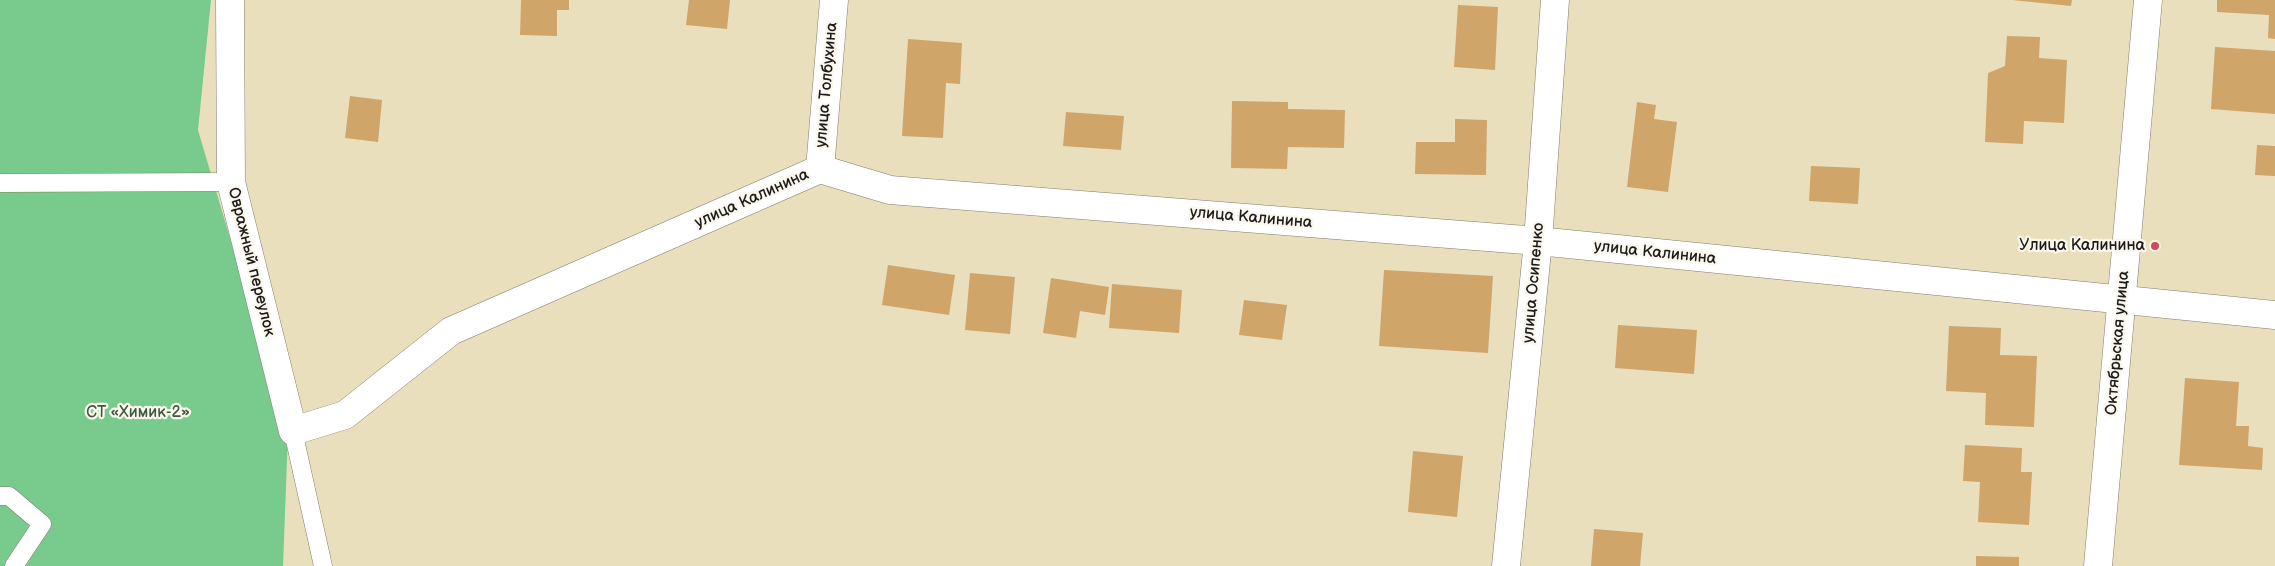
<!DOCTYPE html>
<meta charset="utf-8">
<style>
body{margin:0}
canvas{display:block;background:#e9dfbc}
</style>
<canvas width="2275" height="566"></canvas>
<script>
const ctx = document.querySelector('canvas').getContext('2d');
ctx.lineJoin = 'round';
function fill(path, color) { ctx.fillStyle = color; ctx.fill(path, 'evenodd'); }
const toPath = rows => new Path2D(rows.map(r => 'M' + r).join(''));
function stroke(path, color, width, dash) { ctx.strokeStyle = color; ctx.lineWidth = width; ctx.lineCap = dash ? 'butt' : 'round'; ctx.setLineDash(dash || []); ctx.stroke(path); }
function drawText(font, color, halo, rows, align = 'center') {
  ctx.font = font + ' "Balsamiq Sans",sans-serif'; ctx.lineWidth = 4.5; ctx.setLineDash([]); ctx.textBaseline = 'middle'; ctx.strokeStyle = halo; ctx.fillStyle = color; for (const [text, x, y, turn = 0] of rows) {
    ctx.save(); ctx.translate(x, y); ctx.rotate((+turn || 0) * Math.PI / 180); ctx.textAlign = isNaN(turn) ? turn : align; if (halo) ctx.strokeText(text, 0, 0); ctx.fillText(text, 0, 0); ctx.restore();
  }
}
const green = toPath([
 [0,0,211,0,198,130,288,434,283,566,0,566]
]);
const building = toPath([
 [521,0,569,0,569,10,557,10,557,36,520,35],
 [689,0,730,0,727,29,686,25],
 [2012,0,2072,0,2071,6],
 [2217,0,2275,0,2275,39,2268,38,2269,15,2217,12],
 [1458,5,1498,7,1495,70,1454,67],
 [2007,36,2040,37,2039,58,2067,60,2064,123,2024,121,2023,144,1985,142,1988,73,2005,66],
 [908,39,962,43,960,84,946,83,943,138,902,136],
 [2215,47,2275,51,2275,114,2211,109],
 [350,96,382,100,378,142,345,138],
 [1232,101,1288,102,1288,109,1345,110,1344,148,1288,147,1287,169,1231,168],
 [1637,102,1656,105,1654,119,1677,122,1668,192,1627,187],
 [1066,112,1124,116,1121,150,1063,146],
 [1455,119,1487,120,1486,175,1415,174,1416,142,1455,142],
 [2257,145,2275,146,2275,176,2255,175],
 [1811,166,1860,168,1858,204,1809,201],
 [888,265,955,275,949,315,882,305],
 [1384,270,1493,276,1488,353,1379,346],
 [970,273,1015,277,1010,334,965,330],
 [1051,278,1109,287,1105,315,1080,311,1076,338,1043,333],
 [1112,284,1182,290,1179,333,1109,328],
 [1244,300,1287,305,1282,340,1239,335],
 [1618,325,1697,330,1694,374,1615,368],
 [1949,326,2001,328,2000,355,2037,356,2034,427,1985,425,1986,393,1946,391],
 [2185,378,2239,382,2236,426,2249,426,2248,446,2263,448,2262,470,2179,465],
 [1965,445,2022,448,2021,472,2032,472,2029,525,1978,522,1980,482,1963,481],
 [1413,451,1463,456,1457,517,1408,512],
 [1594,529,1643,533,1640,566,1591,566],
 [1976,556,2019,557,2019,566,1976,566]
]);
const service = toPath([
 [0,183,231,182],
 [293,431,323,566],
 [0,496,9,496,42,524,14,566]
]);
const minor = toPath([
 [230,0,231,182,293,431,345,415,451,331,820,169,890,190,1538,241,2275,315],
 [820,169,834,0],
 [1506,566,1538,241,1555,0]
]);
const tertiary = toPath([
 [2098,566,2148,0]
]);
const markers = [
 [2155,246,5,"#d1495b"]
];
const streetNames = [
 ["улица Толбухина",827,85,-85],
 ["улица Калинина",752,199,-24],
 ["улица Калинина",1251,218,5],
 ["улица Калинина",1655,253,6],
 ["Овражный переулок",251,262,76],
 ["улица Осипенко",1534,283,-85],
 ["Октябрьская улица",2118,343,-85]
];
const poiNames = [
 ["Улица Калинина",2145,246]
];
const parkNames = [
 ["СТ «Химик-2»",138,413]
];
fill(green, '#78cb8d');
fill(building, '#d0a569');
stroke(service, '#827e6c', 19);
stroke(minor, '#827e6c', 29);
stroke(tertiary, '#827e6c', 29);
stroke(service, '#fff', 18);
stroke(minor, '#fff', 28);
stroke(tertiary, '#fff', 28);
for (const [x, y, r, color] of markers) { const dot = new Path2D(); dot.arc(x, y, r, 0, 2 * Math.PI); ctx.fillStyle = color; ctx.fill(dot); stroke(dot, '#fbf7ec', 2); }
drawText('16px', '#1c1c1c', '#fbf7ec', streetNames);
drawText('16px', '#1c1c1c', '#fbf7ec', poiNames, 'right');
drawText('16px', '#3c5944', '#fbf7ec', parkNames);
</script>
